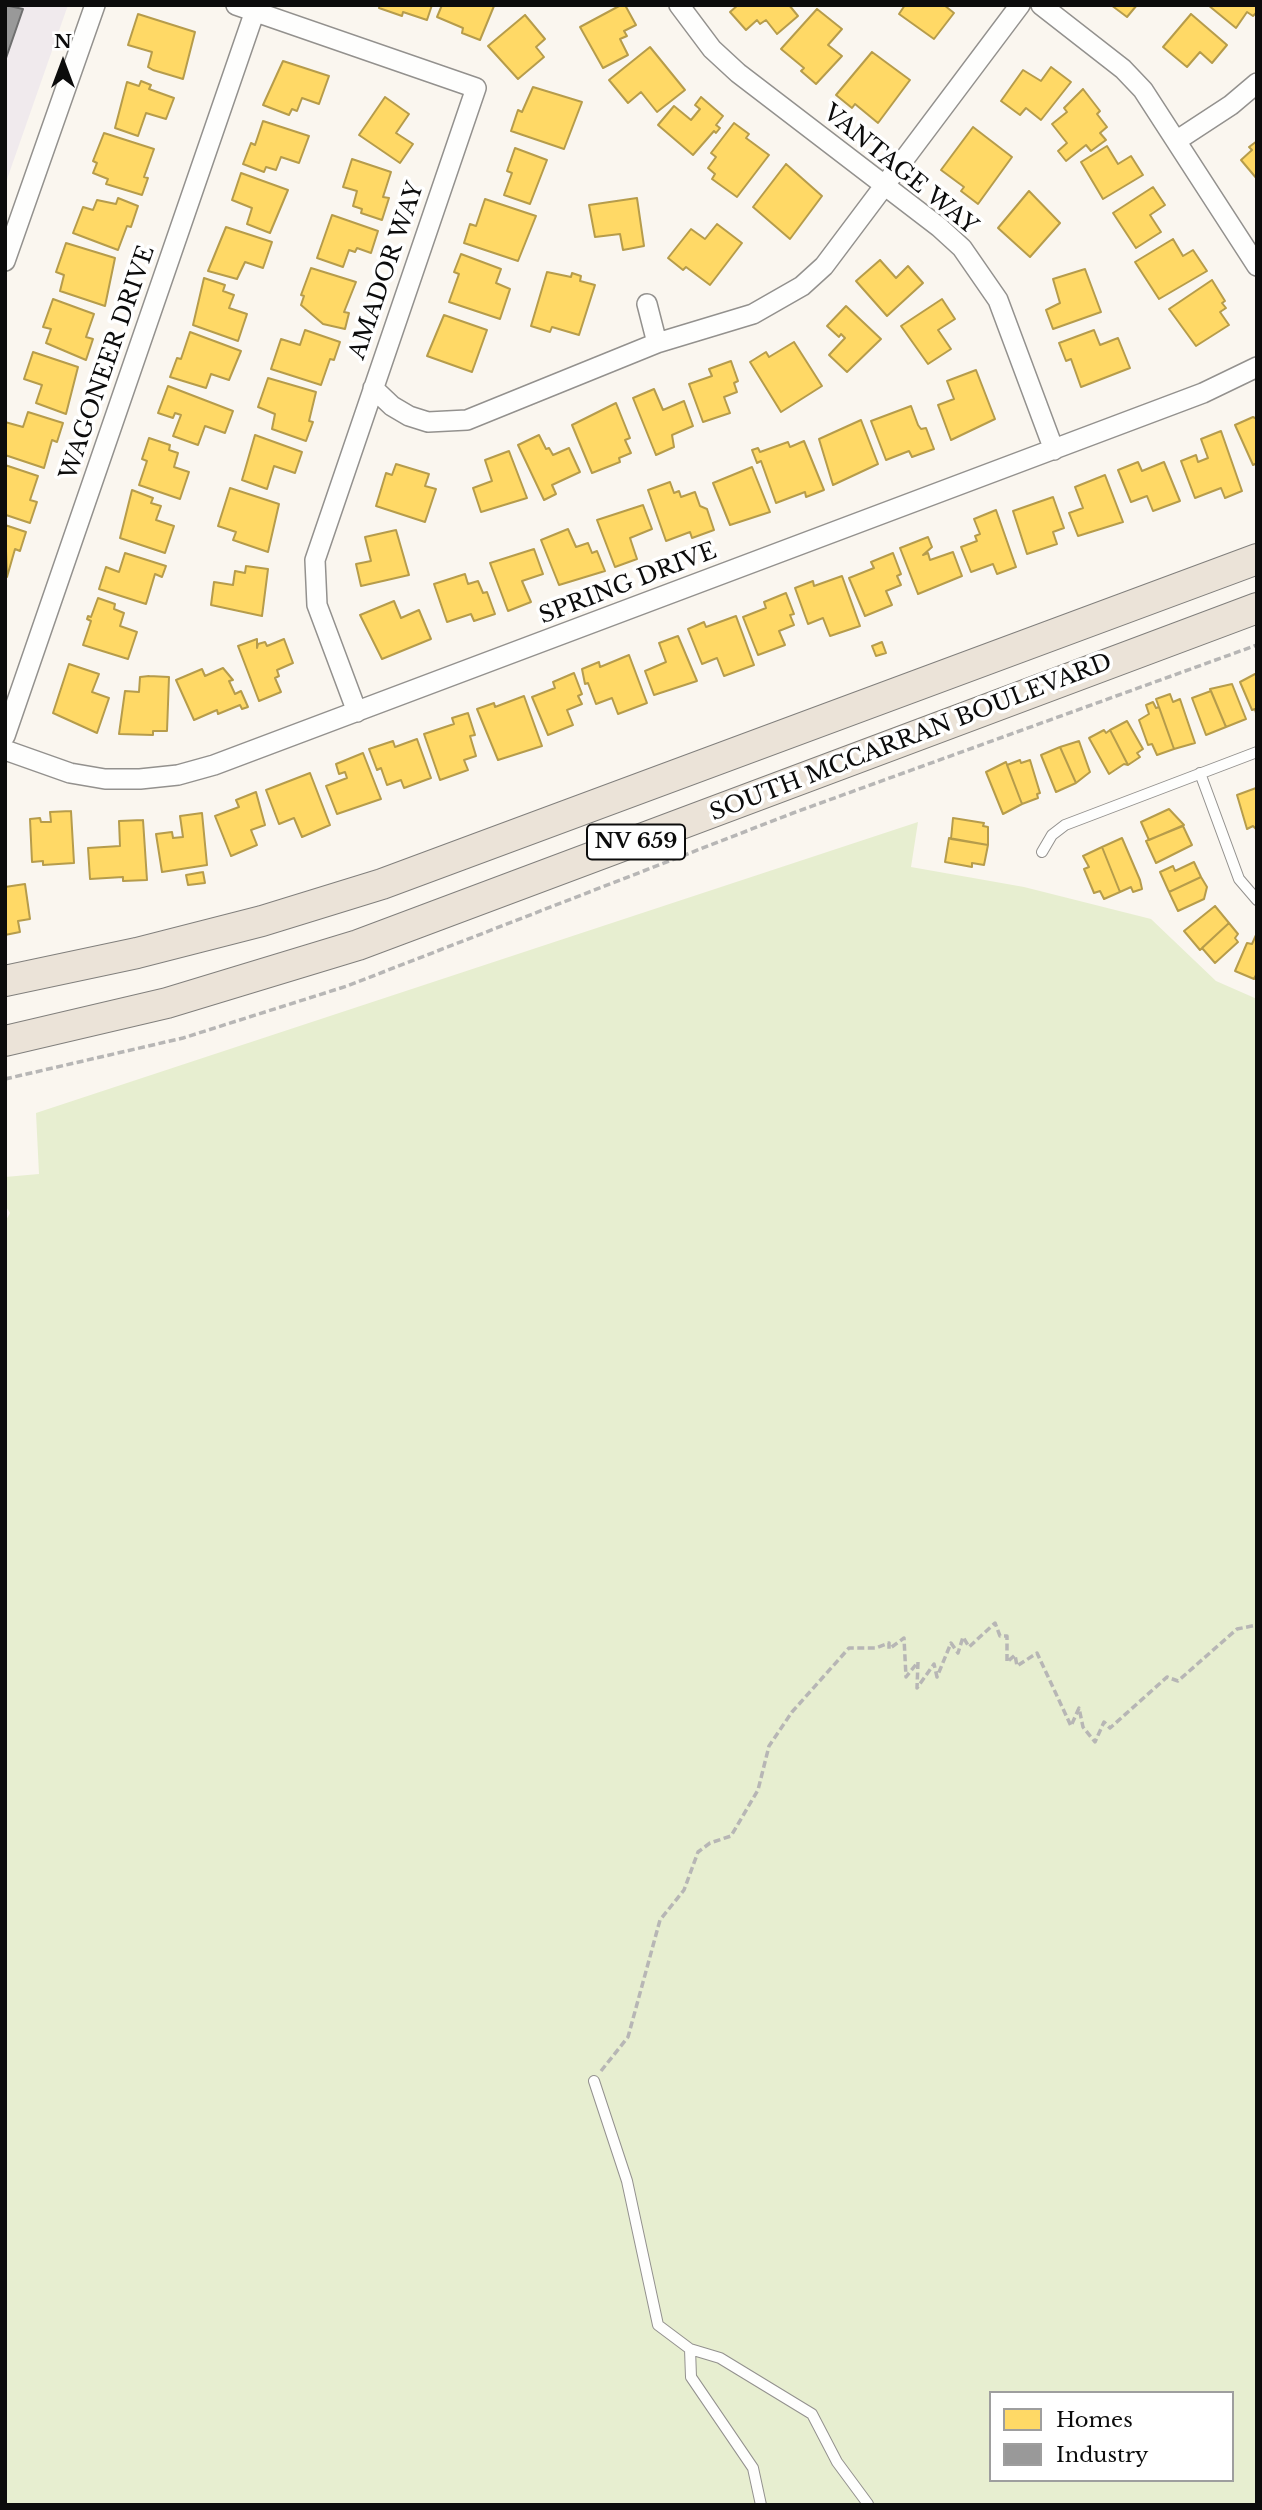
<!DOCTYPE html>
<style>
body{margin:0}
#map{position:relative;width:1262px;height:2510px;overflow:hidden;background:#faf6ef;font-family:"Libre Baskerville",serif}
canvas{display:block}
.frame{position:absolute;inset:0;border:7px solid #0c0c0c;pointer-events:none}
.legend{position:absolute;left:989px;top:2391px;width:245px;height:91px;box-sizing:border-box;background:#fff;border:2px solid #9e9e9e;margin:0;padding:9px 12px;list-style:none;font-size:21px;color:#0c0c0c}
.legend li{display:flex;align-items:center;gap:14px;height:35px}
.legend b{width:35px;border:2px solid #9e9e9e}
.north{position:absolute;left:28px;top:28px;width:70px;height:70px;-webkit-text-stroke:5px #fff;paint-order:stroke;rotate:0deg;font-size:19px;font-weight:700;line-height:28px;text-align:center;color:#0c0c0c}
.north::after{content:'';display:block;margin:auto;width:24px;height:32px;background:#0c0c0c;clip-path:polygon(50% 0,100% 100%,50% 72%,0 100%)}
</style>
<div id="map">
<canvas width="1262" height="2510"></canvas>
<div class="frame"></div>
<ul class="legend">
<li><b style="height:19px;background:#ffd966"></b>Homes</li>
<li><b style="height:19px;background:#999"></b>Industry</li>
</ul>
<div class="north">N</div>
</div>
<script>
const ctx = document.querySelector('canvas').getContext('2d');
ctx.lineJoin = 'round';
function fill(path, color) { ctx.fillStyle = color; ctx.fill(path, 'evenodd'); }
const toPath = rows => new Path2D(rows.map(r => 'M' + r).join(''));
function stroke(path, color, width, dash) { ctx.strokeStyle = color; ctx.lineWidth = width; ctx.lineCap = dash ? 'butt' : 'round'; ctx.setLineDash(dash || []); ctx.stroke(path); }
function drawText(font, color, halo, rows, align = 'center') {
  ctx.font = font + ' "Libre Baskerville",serif'; ctx.lineWidth = 7; ctx.setLineDash([]); ctx.textBaseline = 'middle'; ctx.strokeStyle = halo; ctx.fillStyle = color; for (const [text, x, y, turn = 0] of rows) {
    ctx.save(); ctx.translate(x, y); ctx.rotate((+turn || 0) * Math.PI / 180); ctx.textAlign = isNaN(turn) ? turn : align; if (halo) ctx.strokeText(text, 0, 0); ctx.fillText(text, 0, 0); ctx.restore();
  }
}
const industrial = toPath([
 [5,5,68,5,5,185]
]);
const green = toPath([
 [918,822,911,867,1024,887,1151,919,1216,981,1257,999,1257,2505,5,2505,5,1222,10,1213,5,1205,5,1177,39,1174,36,1113],
 [991,2393,1232,2393,1232,2480,991,2480]
]);
const homes = toPath([
 [380,5,432,5,427,20,403,12,402,16,379,8,380,5],
 [442,5,493,5,494,6,480,40,462,33,463,28,437,17,442,5],
 [621,5,625,5,636,25,624,31,627,36,620,39,628,55,603,68,580,27,621,5],
 [738,5,789,5,798,16,777,34,766,20,760,24,757,20,746,30,730,12,738,5],
 [905,5,944,5,954,13,934,39,899,14,905,5],
 [1111,5,1137,5,1127,17,1111,5],
 [1208,5,1257,5,1257,12,1253,16,1247,12,1236,28,1208,5],
 [817,9,842,29,828,45,842,56,816,84,801,71,804,68,781,49,817,9],
 [138,14,195,32,183,79,153,70,148,67,152,52,128,45,138,14],
 [1191,14,1227,45,1212,63,1200,52,1187,67,1163,47,1191,14],
 [525,15,545,39,536,47,544,57,518,79,488,46,525,15],
 [650,47,685,90,657,112,641,92,628,103,609,80,650,47],
 [872,52,910,80,878,123,855,104,852,108,836,95,872,52],
 [283,61,329,76,319,104,302,98,297,111,292,109,289,115,263,105,283,61],
 [1051,67,1071,82,1041,120,1026,108,1020,115,1001,101,1023,70,1041,81,1051,67],
 [141,81,151,85,149,89,174,98,166,119,146,113,138,136,115,128,127,82,139,86,141,81],
 [533,87,582,102,564,149,511,131,518,110,522,112,533,87],
 [1083,89,1100,111,1097,114,1107,127,1100,133,1106,140,1091,151,1086,145,1066,161,1058,151,1067,143,1052,124,1067,112,1064,108,1083,89],
 [385,97,409,114,396,133,413,144,400,163,359,135,385,97],
 [701,97,723,116,716,125,720,128,716,133,714,131,693,155,658,125,674,106,691,120,700,109,695,105,701,97],
 [263,121,309,136,299,163,281,157,276,170,266,167,264,172,243,164,251,143,255,145,263,121],
 [734,123,749,134,746,138,769,155,737,197,712,179,715,174,708,168,716,157,711,153,734,123],
 [973,127,1012,157,978,204,961,191,964,187,941,170,973,127],
 [104,133,154,149,144,177,148,178,142,195,106,184,108,179,93,173,97,163,93,161,104,133],
 [1257,141,1257,179,1241,160,1252,150,1249,147,1257,141],
 [1107,146,1118,164,1131,156,1143,175,1103,199,1081,162,1107,146],
 [515,148,547,160,530,204,504,195,512,173,507,171,515,148],
 [352,159,391,172,383,197,389,198,382,220,361,213,362,209,353,206,357,191,343,187,352,159],
 [786,164,822,196,790,239,753,207,786,164],
 [241,173,288,190,270,233,247,224,252,208,232,200,241,173],
 [1153,187,1165,205,1150,215,1161,232,1136,248,1113,213,1153,187],
 [1029,191,1060,223,1030,257,998,228,1029,191],
 [118,198,138,206,131,227,127,226,118,250,73,233,83,207,93,210,97,200,116,204,118,198],
 [637,198,644,246,623,250,620,234,595,237,589,205,637,198],
 [485,199,536,216,518,261,464,243,470,224,476,226,485,199],
 [332,215,378,231,371,253,357,248,355,252,349,250,343,267,317,258,332,215],
 [717,224,742,243,710,285,686,267,683,270,668,258,691,229,705,239,717,224],
 [226,227,272,242,263,268,245,262,237,279,208,271,226,227],
 [1173,239,1183,256,1193,250,1207,271,1159,299,1135,262,1173,239],
 [66,243,115,258,105,306,60,291,64,275,56,272,66,243],
 [461,254,501,269,496,283,510,289,500,319,449,302,459,274,454,272,461,254],
 [880,260,896,278,908,266,923,283,887,316,856,281,880,260],
 [311,268,356,282,344,312,349,313,345,329,323,324,301,305,304,296,301,295,311,268],
 [1085,269,1101,312,1053,329,1046,310,1060,303,1053,279,1085,269],
 [547,272,571,277,572,273,581,276,580,281,595,285,579,335,552,327,550,332,531,326,547,272],
 [204,278,225,285,223,291,234,295,229,308,247,314,238,341,193,325,204,278],
 [1212,280,1225,301,1222,303,1226,308,1220,312,1229,325,1196,346,1169,309,1212,280],
 [53,299,94,314,86,337,93,339,86,360,46,343,51,329,43,327,53,299],
 [942,299,955,319,938,330,951,349,928,364,901,326,942,299],
 [846,306,881,339,847,372,829,355,845,338,841,334,839,337,827,326,846,306],
 [444,315,487,330,472,372,427,356,444,315],
 [305,330,340,342,334,360,330,359,321,385,271,369,281,339,300,345,305,330],
 [1094,330,1100,345,1118,338,1130,368,1081,387,1071,359,1066,361,1059,343,1094,330],
 [190,332,241,351,229,380,211,374,206,388,170,377,177,358,181,359,190,332],
 [794,342,822,386,781,412,750,362,766,352,769,357,794,342],
 [33,352,78,367,66,414,36,403,42,385,24,379,33,352],
 [731,361,738,381,734,383,737,392,724,397,730,413,703,422,689,384,712,376,709,369,731,361],
 [976,370,995,419,951,440,938,405,954,399,947,381,976,370],
 [268,378,316,392,309,421,313,422,306,441,272,429,275,414,258,407,268,378],
 [168,386,233,411,225,433,205,426,198,445,173,436,181,415,175,413,173,418,158,413,168,386],
 [654,389,663,410,684,401,693,426,672,435,674,447,656,455,633,398,654,389],
 [616,403,630,438,625,440,631,453,619,458,620,462,592,473,572,425,616,403],
 [911,406,918,425,921,429,926,428,934,449,912,457,909,451,886,460,871,421,911,406],
 [28,412,63,423,57,442,52,440,44,468,5,455,5,422,23,427,28,412],
 [1253,417,1257,419,1257,463,1253,465,1235,425,1253,417],
 [861,420,878,464,833,485,819,439,861,420],
 [1221,431,1242,491,1225,498,1221,488,1195,498,1181,461,1196,455,1198,462,1208,458,1201,439,1221,431],
 [255,435,302,452,295,473,274,466,267,489,242,480,255,435],
 [539,435,546,449,549,448,553,455,569,448,580,472,552,485,556,494,544,500,518,445,539,435],
 [149,438,170,445,169,450,178,453,174,467,189,472,180,499,139,485,147,461,142,459,149,438],
 [804,441,824,490,806,497,805,492,776,503,761,461,757,463,752,450,758,448,760,452,788,442,790,447,804,441],
 [509,451,527,498,481,512,473,488,492,481,485,460,509,451],
 [1138,462,1142,471,1164,462,1180,501,1153,511,1147,496,1131,502,1118,470,1138,462],
 [396,464,429,474,425,486,436,489,425,522,376,506,386,473,392,475,396,464],
 [5,465,38,476,30,500,37,502,30,523,6,515,5,465],
 [752,467,770,512,730,525,713,483,752,467],
 [1105,475,1123,522,1078,536,1069,513,1083,508,1075,487,1105,475],
 [670,482,674,493,679,491,681,497,695,492,700,506,707,509,714,530,692,538,690,532,666,541,648,490,670,482],
 [230,488,279,504,268,552,233,540,236,532,218,526,230,488],
 [132,490,153,498,151,503,161,506,156,520,174,526,165,553,120,538,132,490],
 [1053,497,1064,528,1053,532,1057,544,1027,554,1013,511,1053,497],
 [643,505,652,529,630,538,637,559,615,567,597,520,643,505],
 [996,510,1016,567,997,574,993,564,971,572,961,547,977,541,975,536,980,534,974,519,996,510],
 [5,525,26,532,20,551,15,549,7,577,5,525],
 [568,529,576,547,588,543,592,553,597,551,605,571,559,585,541,540,568,529],
 [396,530,409,575,361,586,356,564,371,561,365,537,396,530],
 [928,537,932,547,923,555,928,553,930,560,953,552,962,576,918,594,900,548,928,537],
 [534,549,543,574,522,581,531,602,508,611,490,563,534,549],
 [125,553,166,566,162,577,155,574,146,604,99,589,106,567,119,572,125,553],
 [893,553,901,574,897,576,901,585,886,591,892,605,865,616,849,578,874,568,871,562,893,553],
 [246,566,268,569,262,616,211,605,214,582,233,585,235,571,245,573,246,566],
 [465,574,468,584,478,581,483,593,487,592,495,614,474,621,471,614,447,622,434,584,465,574],
 [842,576,860,626,830,636,823,618,808,624,795,588,813,581,814,586,842,576],
 [786,593,794,614,790,615,794,625,779,631,785,645,758,655,743,617,766,608,764,602,786,593],
 [98,598,115,604,114,609,124,613,120,626,137,632,128,659,83,645,91,621,87,619,88,616,91,617,98,598],
 [394,601,401,618,419,610,431,639,382,659,360,615,394,601],
 [736,616,754,665,724,676,717,658,702,664,688,629,704,622,706,627,736,616],
 [678,636,697,681,654,695,645,671,666,662,659,643,678,636],
 [257,639,257,648,258,644,265,642,267,646,284,639,293,663,277,670,279,676,275,678,281,692,259,701,238,646,257,639],
 [882,642,886,653,876,656,872,646,882,642],
 [629,655,647,703,618,714,612,698,596,704,588,683,585,684,582,669,599,662,600,667,629,655],
 [69,664,99,674,92,692,109,698,97,733,53,713,69,664],
 [223,668,233,680,229,681,235,694,241,691,248,707,242,709,240,705,218,714,217,710,194,720,176,680,202,669,205,676,223,668],
 [574,673,582,694,578,696,582,704,567,710,573,725,548,735,532,697,555,688,553,682,574,673],
 [1255,674,1257,675,1256,713,1255,709,1252,710,1240,682,1255,674],
 [149,676,169,677,167,731,153,731,153,735,119,734,125,691,139,692,140,677,149,676],
 [1232,684,1246,719,1226,727,1210,689,1232,684],
 [1211,691,1226,727,1206,735,1192,698,1211,691],
 [1170,694,1173,702,1180,699,1195,743,1174,749,1156,699,1170,694],
 [524,696,542,746,498,760,477,709,494,703,495,707,524,696],
 [1153,702,1156,708,1159,707,1174,749,1157,755,1152,744,1148,745,1139,720,1149,714,1146,705,1153,702],
 [468,713,475,735,470,736,476,756,464,760,468,770,440,780,424,734,454,724,452,718,468,713],
 [1127,721,1143,749,1137,753,1140,757,1128,765,1110,730,1127,721],
 [1104,730,1106,733,1110,730,1128,765,1124,764,1109,774,1089,738,1104,730],
 [417,739,431,778,404,788,401,780,387,785,381,768,377,770,369,749,393,741,395,747,417,739],
 [1079,741,1090,772,1076,783,1060,747,1079,741],
 [1060,747,1076,783,1056,792,1041,755,1060,747],
 [363,753,381,799,337,814,326,786,347,778,345,772,339,774,336,764,363,753],
 [1020,760,1021,763,1030,760,1040,793,1037,794,1038,798,1022,804,1007,765,1020,760],
 [1006,762,1022,804,1003,814,986,772,1006,762],
 [310,773,330,825,302,837,294,818,279,824,266,790,310,773],
 [1256,788,1257,789,1257,830,1253,826,1247,829,1237,795,1256,788],
 [256,792,265,825,251,830,257,845,231,856,215,816,239,807,236,800,256,792],
 [1169,809,1184,825,1149,840,1141,822,1169,809],
 [71,811,74,863,43,865,43,861,32,862,30,819,40,818,41,822,51,822,50,812,71,811],
 [202,813,207,865,162,872,156,834,172,832,173,838,183,837,180,816,202,813],
 [953,818,984,823,983,826,988,827,988,845,951,839,953,818],
 [143,820,147,880,123,881,123,877,90,879,88,848,120,846,119,821,143,820],
 [1183,826,1192,845,1156,863,1146,841,1183,826],
 [949,838,988,845,984,865,972,863,972,867,945,862,949,838],
 [1122,838,1140,880,1142,889,1133,892,1131,887,1120,892,1102,847,1122,838],
 [1102,847,1120,892,1104,899,1100,891,1094,893,1084,869,1089,867,1083,856,1102,847],
 [1194,862,1201,877,1169,892,1160,872,1173,866,1175,871,1194,862],
 [203,872,205,883,188,885,186,875,203,872],
 [1201,877,1207,887,1204,899,1178,911,1169,892,1201,877],
 [25,884,30,919,18,921,20,932,5,935,5,887,25,884],
 [1215,906,1229,923,1200,950,1184,931,1215,906],
 [1229,923,1238,934,1235,938,1238,942,1215,963,1202,948,1229,923],
 [1256,935,1257,973,1254,979,1235,971,1247,943,1252,944,1256,935]
]);
const industry = toPath([
 [5,5,23,9,5,61,5,5]
]);
const path = toPath([
 [5,1079,183,1038,347,986,793,813,1257,645],
 [601,2071,628,2037,660,1920,684,1890,698,1852,710,1843,731,1836,758,1790,769,1746,792,1712,849,1648,876,1648,889,1643,889,1649,904,1638,906,1677,918,1662,917,1688,934,1664,937,1677,951,1643,958,1653,963,1637,969,1647,995,1623,1000,1636,1007,1636,1007,1662,1015,1655,1017,1666,1037,1653,1071,1726,1079,1708,1083,1727,1095,1742,1104,1722,1110,1728,1167,1677,1178,1681,1237,1629,1257,1625]
]);
const service = toPath([
 [1200,773,1239,879,1257,900],
 [1042,852,1052,835,1065,825,1257,752],
 [594,2081,627,2181,658,2325,690,2349,720,2358,812,2414,837,2462,868,2504],
 [690,2349,691,2377,753,2468,761,2505]
]);
const minor = toPath([
 [236,5,476,88,315,560,317,605,357,712],
 [679,5,712,49,738,73,939,227,962,248,998,300,1054,450],
 [1041,5,1123,69,1143,90,1257,266],
 [1176,141,1231,105,1257,83],
 [5,261,95,5],
 [657,343,753,314,802,286,824,266,1020,5],
 [373,388,392,406,409,416,428,422,467,420,657,343,647,304],
 [5,736,257,5],
 [5,750,70,773,105,779,140,779,178,775,214,765,1203,393,1257,367]
]);
const primary = toPath([
 [5,981,137,953,262,921,382,884,1257,559],
 [5,1041,167,1003,358,945,1257,608]
]);
const shields = [
 [636,842,98]
];
const shieldNames = [
 ["NV 659",636,842]
];
const streetNames = [
 ["VANTAGE WAY",900,170,39],
 ["AMADOR WAY",387,271,-71],
 ["WAGONEER DRIVE",108,363,-71],
 ["SPRING DRIVE",628,584,-21],
 ["SOUTH MCCARRAN BOULEVARD",911,738,-21]
];
fill(industrial, '#f0eaed');
fill(green, '#e7eed0');
fill(homes, '#ffd966');
stroke(homes, '#b69c4b', 2);
fill(industry, '#999');
stroke(industry, '#6f6f6f', 2);
stroke(service, '#93918e', 12);
stroke(minor, '#93918e', 22);
stroke(primary, '#807f7c', 32);
stroke(path, '#b7b6b5', 3.5, [7, 3.5]);
stroke(service, '#fefefd', 10);
stroke(minor, '#fefefd', 19);
stroke(primary, '#ebe3d8', 30);
for (const [x, y, w] of shields) { const box = new Path2D(); box.roundRect(x - w / 2, y - 17.5, w, 35, 5); ctx.fillStyle = '#fff'; ctx.fill(box); stroke(box, '#0c0c0c', 2); }
drawText('bold 21px', '#0c0c0c', null, shieldNames);
drawText('23px', '#0c0c0c', '#fff', streetNames);
</script>
